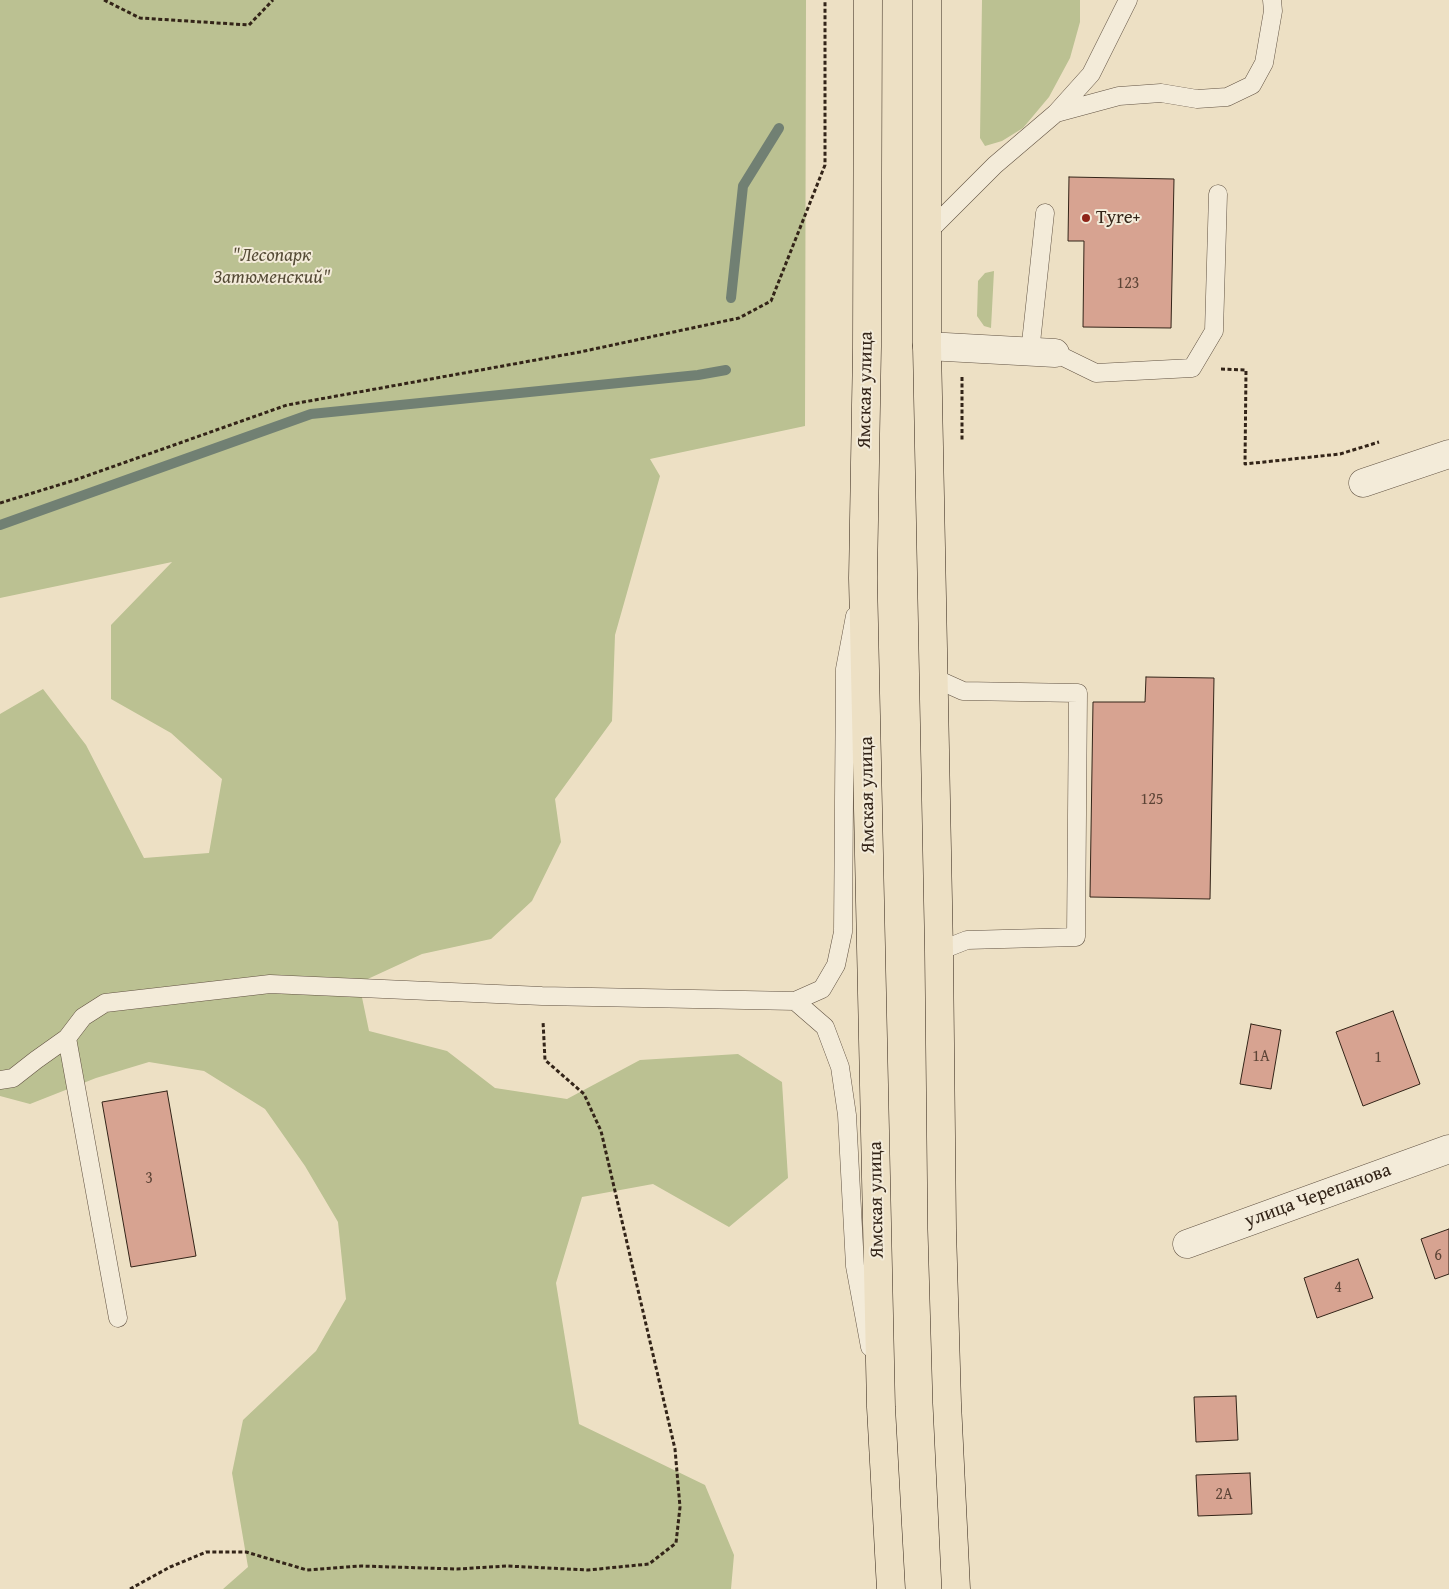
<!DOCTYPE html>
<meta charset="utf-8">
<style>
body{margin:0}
canvas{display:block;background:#ede0c4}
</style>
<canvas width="1449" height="1589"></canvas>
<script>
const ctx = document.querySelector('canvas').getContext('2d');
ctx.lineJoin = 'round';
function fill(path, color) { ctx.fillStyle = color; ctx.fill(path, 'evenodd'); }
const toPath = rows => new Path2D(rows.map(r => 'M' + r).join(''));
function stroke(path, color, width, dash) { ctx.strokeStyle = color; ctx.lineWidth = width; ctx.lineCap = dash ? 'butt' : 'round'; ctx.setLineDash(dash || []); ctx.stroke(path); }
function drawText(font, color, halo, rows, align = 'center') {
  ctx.font = font + ' "Gentium Book Plus",serif'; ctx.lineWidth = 4; ctx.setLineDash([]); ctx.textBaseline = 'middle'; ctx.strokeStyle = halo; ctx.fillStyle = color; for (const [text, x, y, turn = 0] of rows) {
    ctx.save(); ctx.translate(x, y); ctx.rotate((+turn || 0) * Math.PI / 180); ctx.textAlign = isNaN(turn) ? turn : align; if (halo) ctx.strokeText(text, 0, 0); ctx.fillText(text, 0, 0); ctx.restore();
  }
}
const green = toPath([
 [0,0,806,0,805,426,650,459,660,476,615,635,612,721,555,799,561,842,532,901,491,939,422,954,359,983,369,1031,447,1051,495,1088,567,1099,640,1060,738,1054,782,1082,788,1178,729,1227,653,1184,582,1197,556,1283,579,1424,705,1485,734,1555,731,1589,223,1589,248,1567,232,1473,243,1420,316,1351,346,1299,338,1222,305,1166,265,1109,204,1071,149,1062,96,1078,30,1104,0,1096,0,714,43,689,86,745,144,858,209,853,222,779,171,733,111,699,111,625,172,562,0,598],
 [982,0,1080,0,1080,22,1070,58,1049,97,1023,128,1002,141,985,146,980,138],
 [994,271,991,328,984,326,977,316,978,281,985,273]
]);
const stream = toPath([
 [731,298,743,186,779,128],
 [0,525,311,414,698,375,726,370]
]);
const building = toPath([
 [1069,177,1174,179,1171,328,1083,327,1084,241,1068,241,1069,177],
 [1146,677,1214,678,1210,899,1090,897,1093,702,1145,702,1146,677],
 [1393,1011,1420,1084,1363,1106,1336,1032,1393,1011],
 [1251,1024,1281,1030,1271,1089,1240,1084,1251,1024],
 [167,1091,196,1256,131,1267,102,1102,167,1091],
 [1449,1229,1449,1274,1435,1279,1421,1239,1449,1229],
 [1358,1259,1373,1298,1317,1318,1304,1278,1358,1259],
 [1236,1396,1238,1440,1196,1442,1194,1397,1236,1396],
 [1250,1473,1252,1514,1198,1516,1196,1475,1250,1473]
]);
const path = toPath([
 [104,0,140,18,249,25,273,0],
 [1221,369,1246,370,1245,464,1340,454,1379,442],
 [962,377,962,441],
 [0,503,75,480,287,405,580,352,739,318,771,301,825,165,825,0],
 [130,1589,170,1567,206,1552,246,1552,307,1570,361,1566,457,1569,507,1566,588,1570,649,1564,676,1543,680,1507,675,1449,601,1131,584,1094,545,1060,543,1021]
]);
const lane = toPath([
 [1056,113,1119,96,1161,93,1197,99,1227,97,1252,85,1264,63,1273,11,1272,0],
 [927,233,995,165,1056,113,1091,74,1128,0],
 [1030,352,1045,213],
 [1055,353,1096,373,1192,368,1214,331,1218,194],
 [934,678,963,691,1078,693,1076,937,967,940,939,951],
 [795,1001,825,1027,840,1067,847,1115,855,1266,870,1347],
 [67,1038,118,1318],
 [0,1080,13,1078,36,1060,67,1038,83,1017,105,1003,270,984,542,996,795,1001,822,989,836,965,843,932,845,669,855,616]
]);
const street = toPath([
 [927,346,1055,353],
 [1363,483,1449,454],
 [1187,1244,1449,1149]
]);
const primary = toPath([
 [868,0,867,347,863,578,881,1407,891,1589],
 [927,0,927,346,939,951,942,1229,947,1403,956,1589]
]);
const markers = [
 [1086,218,5,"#8f2418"]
];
const numberNames = [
 ["123",1128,284],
 ["125",1152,800],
 ["1А",1261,1057],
 ["1",1378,1058],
 ["3",149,1179],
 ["6",1438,1256],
 ["4",1338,1288],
 ["2А",1224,1495]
];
const poiNames = [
 ["Tyre+",1096,218]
];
const parkNames = [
 ["\"Лесопарк",272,256],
 ["Затюменский\"",272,278]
];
const streetNames = [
 ["Ямская улица",866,390,-89],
 ["Ямская улица",868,795,-91],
 ["улица Черепанова",1318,1196,-20],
 ["Ямская улица",877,1200,-91]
];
fill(green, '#bbc192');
stroke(stream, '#718073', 10);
fill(building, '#d7a391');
stroke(building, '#332418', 1);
stroke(lane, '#625343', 19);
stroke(street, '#625343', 29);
stroke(primary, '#332418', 29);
stroke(path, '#332418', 3, [4, 2.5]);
stroke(lane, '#f3ebd9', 18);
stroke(street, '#f3ebd9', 28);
stroke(primary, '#ede0c4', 28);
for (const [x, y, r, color] of markers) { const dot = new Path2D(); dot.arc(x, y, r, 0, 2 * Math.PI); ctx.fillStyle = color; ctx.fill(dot); stroke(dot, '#f3ebd9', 2); }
drawText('16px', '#5c4436', null, numberNames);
drawText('19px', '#332418', '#f3ebd9', poiNames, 'left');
drawText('italic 19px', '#554b36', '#f3ebd9', parkNames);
drawText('19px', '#332418', '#f3ebd9', streetNames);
</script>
